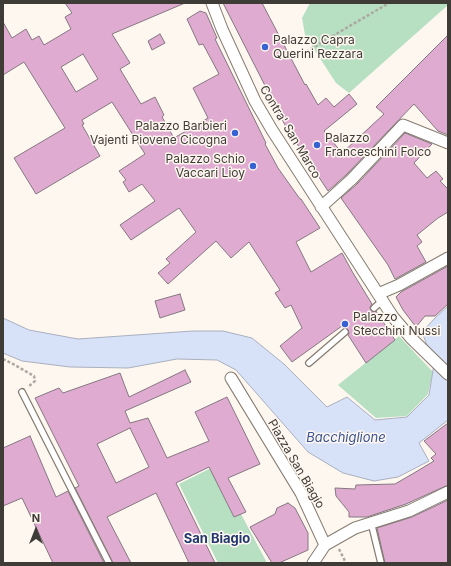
<!DOCTYPE html>
<style>
body{margin:0}
#map{position:relative;width:451px;height:566px;overflow:hidden;background:#fef7f0;font-family:Inter,sans-serif}
canvas{display:block}
.frame{position:absolute;inset:0;border:4px solid #3f3b36;pointer-events:none}
.north{position:absolute;left:16px;top:510px;width:40px;height:40px;-webkit-text-stroke:3px #fef7f0;paint-order:stroke;rotate:0deg;font-size:11px;font-weight:700;line-height:16px;text-align:center;color:#3f3b36}
.north::after{content:'';display:block;margin:auto;width:14px;height:18px;background:#3f3b36;clip-path:polygon(50% 0,100% 100%,50% 72%,0 100%)}
</style>
<div id="map">
<canvas width="451" height="566"></canvas>
<div class="frame"></div>
<div class="north">N</div>
</div>
<script>
const ctx = document.querySelector('canvas').getContext('2d');
ctx.lineJoin = 'round';
function fill(path, color) { ctx.fillStyle = color; ctx.fill(path, 'evenodd'); }
const toPath = rows => new Path2D(rows.map(r => 'M' + r).join(''));
function stroke(path, color, width, dash) { ctx.strokeStyle = color; ctx.lineWidth = width; ctx.lineCap = dash ? 'butt' : 'round'; ctx.setLineDash(dash || []); ctx.stroke(path); }
function drawText(font, color, halo, rows, align = 'center') {
  ctx.font = font + ' Inter,sans-serif'; ctx.lineWidth = 3; ctx.setLineDash([]); ctx.textBaseline = 'middle'; ctx.strokeStyle = halo; ctx.fillStyle = color; for (const [text, x, y, turn = 0] of rows) {
    ctx.save(); ctx.translate(x, y); ctx.rotate((+turn || 0) * Math.PI / 180); ctx.textAlign = isNaN(turn) ? turn : align; if (halo) ctx.strokeText(text, 0, 0); ctx.fillText(text, 0, 0); ctx.restore();
  }
}
const green = toPath([
 [310,3,448,3,448,5,349,93,336,83,305,35,302,18],
 [399,336,433,372,428,394,407,416,376,418,338,385],
 [219,464,217,483,234,517,241,514,267,563,218,563,179,484]
]);
const water = toPath([
 [448,306,448,420,419,443,429,461,398,477,374,481,343,473,308,452,236,370,217,360,177,359,128,368,70,367,22,361,3,353,3,318,29,330,78,339,193,331,223,331,252,338,284,364,327,407,347,397,375,420,407,417,429,395,434,364,422,332,436,317,448,306]
]);
const building = toPath([
 [65,3,185,3,112,34,130,63,120,69,141,104,155,97,164,115,162,117,174,138,208,118,193,88,219,74,203,44,199,45,187,19,200,11,206,13,217,38,215,39,266,143,265,144,278,168,300,199,301,199,320,228,296,242,311,272,342,253,353,273,372,304,370,307,371,310,373,312,376,311,395,340,366,363,348,335,349,333,348,330,346,328,343,328,342,326,292,362,280,346,302,328,291,305,285,308,275,293,280,290,249,242,231,258,216,241,168,284,158,273,170,263,166,259,196,232,179,208,131,240,120,225,155,201,142,184,129,192,123,182,126,180,119,171,145,154,112,102,82,120,84,124,82,125,100,156,36,194,14,158,65,128,24,62,3,75,3,22,12,38,26,29,32,40,39,36,44,45,71,29,65,17,72,13,65,3],
 [83,54,98,79,76,92,61,67,83,54],
 [223,3,262,3,305,85,306,84,318,105,326,98,334,107,349,94,357,104,324,131,342,153,384,114,376,107,448,35,448,135,438,131,414,104,347,174,328,191,286,127,223,3],
 [160,34,165,43,152,50,148,41,160,34],
 [405,133,432,144,414,163,427,178,436,171,443,179,440,181,448,189,448,212,438,218,417,235,422,242,417,246,426,262,395,279,388,265,341,198,357,184,405,133],
 [448,266,448,304,435,316,425,316,416,327,403,310,396,297,401,292,448,266],
 [180,294,185,310,160,318,155,301,180,294],
 [185,370,191,382,125,411,130,423,148,418,167,458,209,441,195,412,227,397,260,464,228,478,246,512,234,517,209,467,176,483,215,563,189,563,156,493,107,517,131,563,113,563,75,488,79,486,35,398,59,388,63,393,120,373,129,397,185,370],
 [130,428,149,467,116,483,97,444,130,428],
 [448,423,448,485,406,504,367,517,349,517,349,512,336,496,335,488,355,489,356,485,395,484,414,473,434,461,431,458,436,454,424,441,448,423],
 [30,436,56,497,68,491,104,563,53,563,22,498,3,506,3,448,30,436],
 [448,500,448,563,385,563,377,528,412,517,448,500],
 [288,503,295,508,308,533,308,550,279,563,272,563,250,527,275,514,277,508,288,503]
]);
const path = toPath([
 [302,54,389,3],
 [3,359,15,365,34,376,35,381,28,387],
 [339,549,346,563]
]);
const service = toPath([
 [374,308,382,301],
 [309,363,345,332],
 [22,392,109,563],
 [371,522,381,563]
]);
const minor = toPath([
 [212,3,222,29,255,101,272,130,393,317,411,338,448,374],
 [321,207,352,179,403,125,448,143],
 [378,294,399,285,448,258],
 [231,378,301,493,325,545],
 [313,563,325,545,355,528,409,511,448,492]
]);
const markers = [
 [265,47,4,"#3862d2"],
 [235,133,4,"#3862d2"],
 [317,145,4,"#3862d2"],
 [253,166,4,"#3862d2"],
 [345,324,4,"#3862d2"]
];
const poiNames = [
 ["Palazzo Capra",273,40],
 ["Querini Rezzara",273,54],
 ["Palazzo Barbieri",227,126,"right"],
 ["Vajenti Piovene Cicogna",227,140,"right"],
 ["Palazzo",325,138],
 ["Franceschini Folco",325,152],
 ["Palazzo Schio",245,159,"right"],
 ["Vaccari Lioy",245,173,"right"],
 ["Palazzo",353,317],
 ["Stecchini Nussi",353,331]
];
const streetNames = [
 ["Contra' San Marco",290,132,59],
 ["Piazza San Biagio",296,464,60]
];
const waterNames = [
 ["Bacchiglione",346,438]
];
const neighbourhoodNames = [
 ["San Biagio",217,539]
];
fill(green, '#b7dfc1');
fill(water, '#d7e1f7');
stroke(water, '#a9afbd', 1);
fill(building, '#e0abd1');
stroke(building, '#847780', 1);
stroke(service, '#857c71', 8);
stroke(minor, '#857c71', 13);
stroke(path, '#aea8a2', 2.5, [3, 2]);
stroke(service, '#fff', 5.5);
stroke(minor, '#fff', 11);
for (const [x, y, r, color] of markers) { const dot = new Path2D(); dot.arc(x, y, r, 0, 2 * Math.PI); ctx.fillStyle = color; ctx.fill(dot); stroke(dot, '#fef7f0', 1.5); }
drawText('12px', '#3f3b36', '#fef7f0', poiNames, 'left');
drawText('12px', '#3f3b36', '#fef7f0', streetNames);
drawText('italic 13px', '#385393', '#fef7f0', waterNames);
drawText('bold 13px', '#21376e', '#fef7f0', neighbourhoodNames);
</script>
